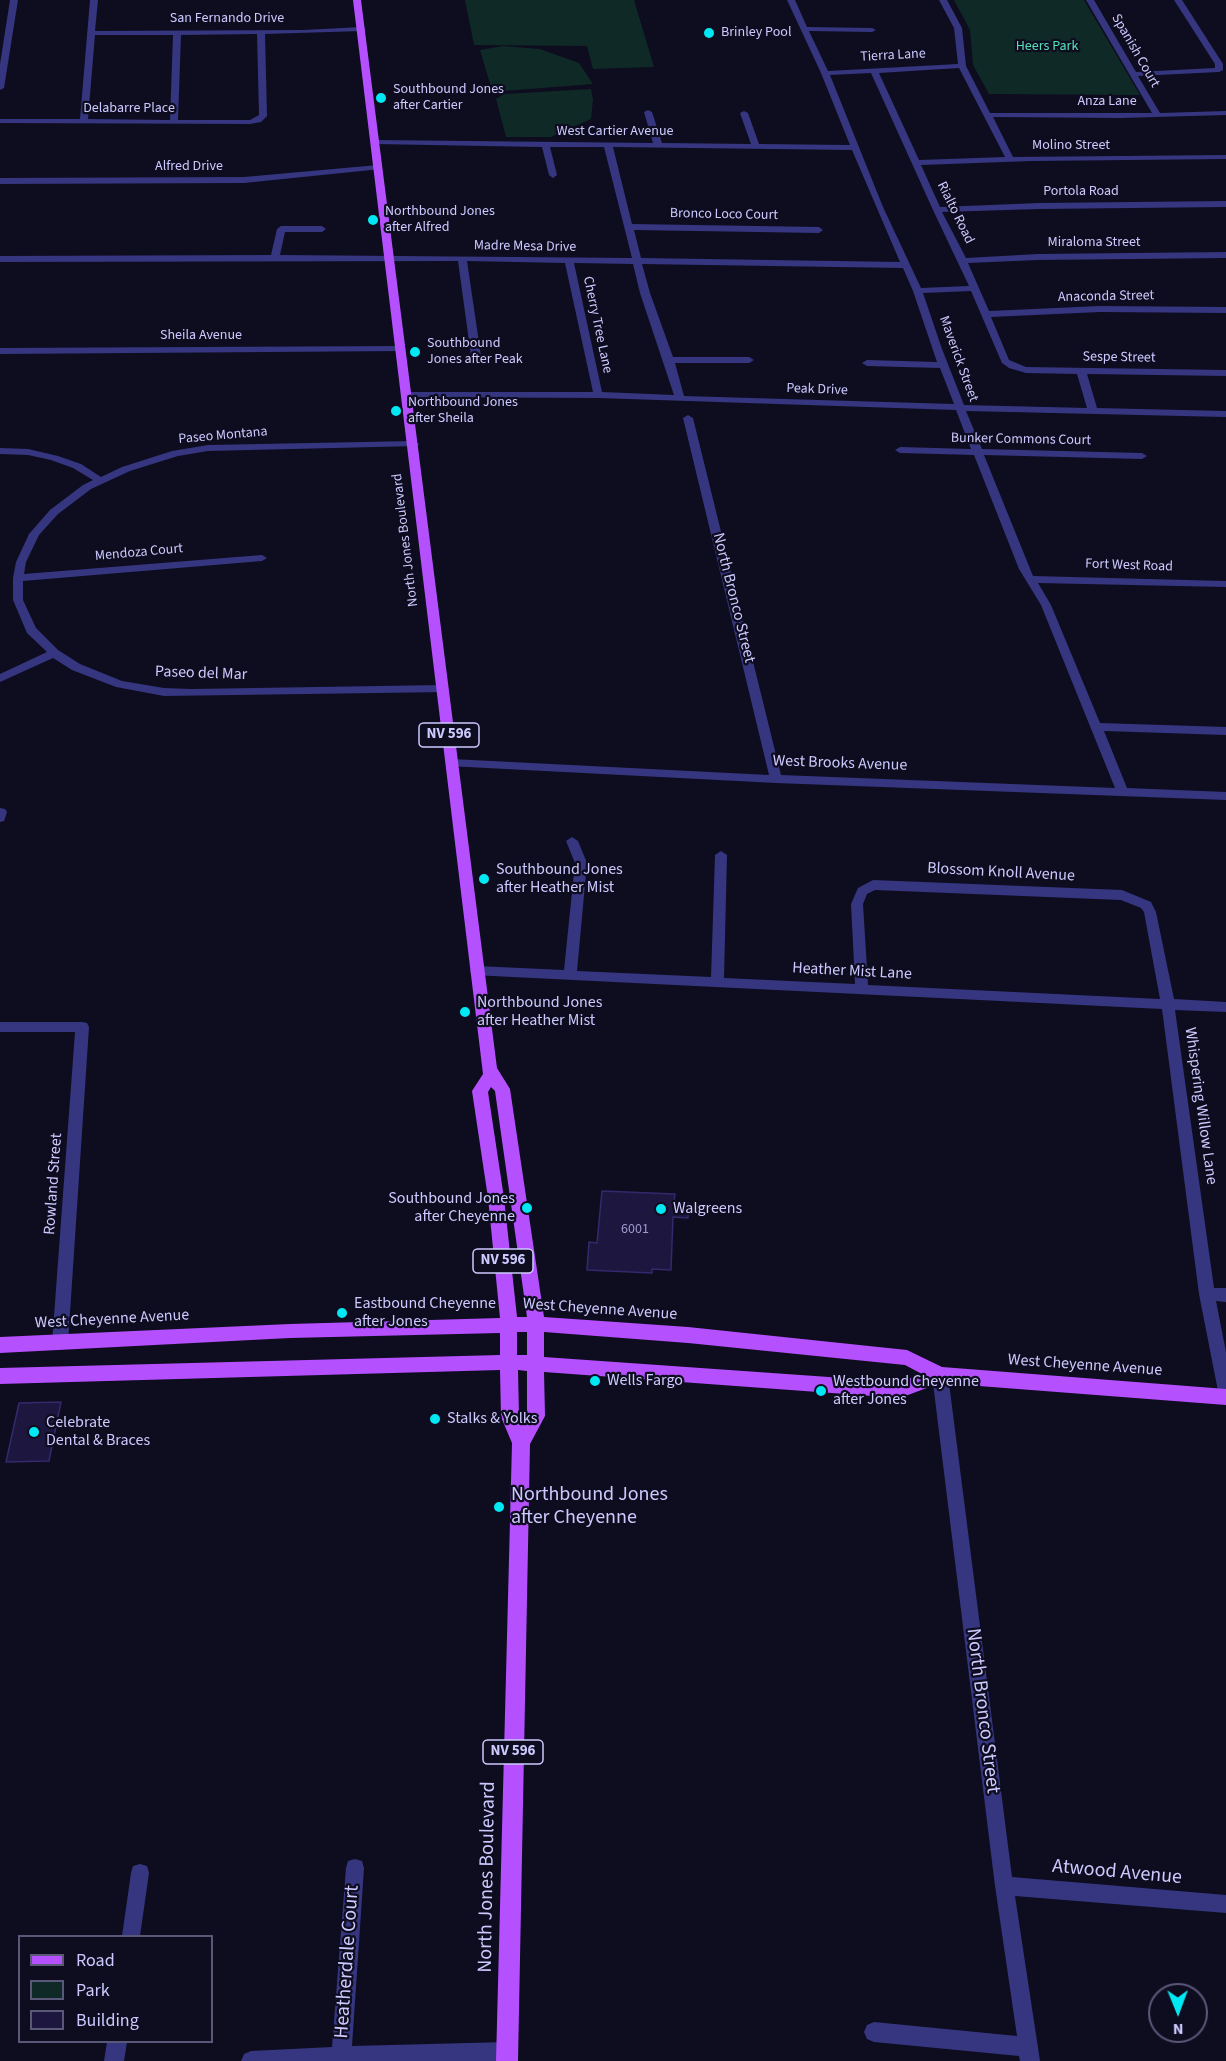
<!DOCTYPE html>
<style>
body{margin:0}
#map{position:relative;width:1226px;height:2061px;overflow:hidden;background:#0e0c1f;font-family:"Source Sans 3",sans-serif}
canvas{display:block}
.legend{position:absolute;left:18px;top:1935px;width:195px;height:108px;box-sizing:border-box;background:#0e0c1f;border:2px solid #5a5879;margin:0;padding:8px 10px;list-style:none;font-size:18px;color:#cdc9ff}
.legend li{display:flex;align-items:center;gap:12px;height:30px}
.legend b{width:30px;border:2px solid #5a5879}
.north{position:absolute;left:1148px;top:1983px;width:60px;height:60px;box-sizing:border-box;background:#0e0c1f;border:2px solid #5a5879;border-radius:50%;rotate:179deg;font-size:16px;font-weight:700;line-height:24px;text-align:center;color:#cdc9ff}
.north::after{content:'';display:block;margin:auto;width:21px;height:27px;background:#00e8f4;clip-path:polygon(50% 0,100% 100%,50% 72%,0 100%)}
</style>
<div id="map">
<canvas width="1226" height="2061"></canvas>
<ul class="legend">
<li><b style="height:8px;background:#b550ff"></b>Road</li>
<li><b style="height:16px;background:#0f2926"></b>Park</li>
<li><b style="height:16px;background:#1d1740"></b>Building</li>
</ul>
<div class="north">N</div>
</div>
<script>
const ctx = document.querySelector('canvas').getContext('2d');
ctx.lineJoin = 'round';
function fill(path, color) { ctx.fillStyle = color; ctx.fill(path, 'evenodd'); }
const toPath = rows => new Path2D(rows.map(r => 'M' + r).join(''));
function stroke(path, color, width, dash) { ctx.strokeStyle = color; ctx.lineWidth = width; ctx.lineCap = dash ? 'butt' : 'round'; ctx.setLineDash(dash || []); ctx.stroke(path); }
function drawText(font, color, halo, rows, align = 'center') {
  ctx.font = font + ' "Source Sans 3",sans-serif'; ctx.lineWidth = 4.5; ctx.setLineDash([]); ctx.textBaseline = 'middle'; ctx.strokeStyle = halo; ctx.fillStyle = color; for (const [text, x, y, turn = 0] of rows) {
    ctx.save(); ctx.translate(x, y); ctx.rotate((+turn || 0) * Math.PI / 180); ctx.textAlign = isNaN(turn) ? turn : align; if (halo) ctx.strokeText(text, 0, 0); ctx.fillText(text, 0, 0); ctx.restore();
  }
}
const green = toPath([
 [465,0,634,0,654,67,593,69,587,46,474,45],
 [954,0,1084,0,1140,95,989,94,973,65,970,30],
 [503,46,540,49,579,63,593,84,504,91,491,87,480,50],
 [591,89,593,100,591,119,551,137,506,137,496,99,504,94]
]);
const building = toPath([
 [602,1191,675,1194,674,1202,689,1203,688,1218,673,1217,671,1270,652,1269,652,1273,587,1270,589,1242,597,1243,602,1191],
 [61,1402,49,1461,6,1462,19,1403,61,1402]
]);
const minor = toPath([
 [10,0,18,0,4,88,0,90,0,64,10,0],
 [90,0,98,0,95,31,303,30,362,27,366,29,362,31,265,34,267,116,261,122,250,124,0,123,0,119,80,119,90,0],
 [257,34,259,115,250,120,178,120,181,35,257,34],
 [95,35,173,35,170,120,88,119,95,35],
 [787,0,795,0,807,27,872,28,876,30,872,32,809,31,828,71,958,64,954,28,939,0,947,0,962,28,966,66,990,113,1152,113,1086,0,1094,0,1136,72,1215,68,1215,64,1174,0,1182,0,1223,64,1223,70,1219,72,1138,76,1160,113,1226,111,1226,115,1121,118,993,117,1013,157,1226,155,1226,159,1032,161,921,165,940,207,1039,203,1226,201,1226,207,1039,209,942,212,966,258,1038,254,1226,252,1226,258,1038,260,968,263,989,311,1100,306,1226,307,1226,313,1100,312,991,317,1009,360,1026,367,1226,370,1226,376,1087,374,1097,408,1226,411,1226,417,966,411,982,449,1142,453,1147,456,1142,459,984,455,1033,576,1226,581,1226,587,1038,583,1051,605,1100,723,1226,727,1226,735,1104,731,1127,788,1226,792,1226,800,776,783,448,766,446,763,452,759,769,775,683,418,688,415,693,418,781,775,1115,788,1041,605,1019,569,974,455,900,453,895,450,900,447,971,449,956,410,598,398,404,397,402,395,407,392,593,392,565,263,467,261,481,356,476,359,471,356,458,261,0,262,0,256,271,255,277,229,281,226,322,226,326,229,322,232,285,232,280,255,632,258,604,147,550,147,557,175,553,178,549,175,542,147,375,144,371,142,375,140,653,143,644,112,648,110,652,112,662,143,751,144,740,113,744,111,748,113,759,144,850,145,821,73,787,0],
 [959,68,1005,157,919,160,879,73,959,68],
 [871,73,933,210,969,286,921,288,883,207,830,75,871,73],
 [613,147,852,150,900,262,641,258,634,230,819,233,823,230,819,227,632,224,613,147],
 [574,263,633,264,640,293,674,395,602,392,574,263],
 [642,264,903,268,913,291,937,362,867,360,862,363,867,366,940,368,954,404,684,396,675,363,749,363,754,360,749,357,673,357,650,293,642,264],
 [971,291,1002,363,1009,368,1026,373,1077,374,1087,408,964,405,942,349,923,293,971,291],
 [378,165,381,165,381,169,244,183,0,184,0,178,244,177,378,165],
 [401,346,406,349,404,351,0,354,0,348,401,346],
 [414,441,419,444,418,446,208,451,178,456,130,471,91,489,58,514,39,535,26,562,24,574,262,555,267,558,262,561,23,581,23,600,36,628,58,650,80,664,122,681,164,688,192,689,443,685,447,686,447,692,164,696,116,687,72,670,53,658,0,682,0,674,47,652,27,633,13,600,13,578,16,562,29,534,50,510,83,485,93,480,73,468,51,460,28,455,0,454,0,448,28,449,58,456,81,464,101,477,122,467,172,451,208,445,414,441],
 [0,808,5,809,7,812,4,821,0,822,0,808],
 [572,837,578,841,587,863,577,971,711,977,715,855,721,851,727,855,724,978,855,984,851,904,858,888,873,880,1122,890,1151,902,1156,912,1174,999,1226,1002,1226,1012,1175,1010,1214,1288,1226,1288,1226,1302,1216,1301,1226,1352,1226,1398,1220,1396,1218,1391,1199,1294,1162,1009,472,975,470,971,472,967,477,966,564,970,575,863,566,841,572,837],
 [875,890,1121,900,1141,908,1144,912,1160,999,868,985,863,904,867,894,875,890],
 [0,1022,82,1022,87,1023,89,1027,68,1343,65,1348,60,1350,55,1348,52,1343,75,1032,0,1032,0,1022],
 [940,1368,946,1370,948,1375,1012,1877,1226,1895,1226,1913,1015,1896,1040,2061,1020,2061,1019,2056,874,2042,867,2039,864,2032,867,2025,874,2022,1017,2036,995,1886,932,1375,934,1370,940,1368],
 [355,1859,362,1861,364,1868,352,2046,507,2042,514,2045,517,2052,514,2059,509,2061,241,2061,244,2054,251,2051,332,2047,346,1868,348,1861,355,1859],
 [140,1864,147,1866,149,1873,140,1936,122,1936,131,1873,133,1866,140,1864],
 [107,2042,127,2042,124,2061,104,2061,107,2042]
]);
const major = toPath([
 [353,0,361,0,497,1068,510,1089,544,1317,688,1327,907,1350,942,1367,1226,1389,1226,1405,940,1383,900,1398,544,1372,545,1416,530,1444,518,2061,496,2061,512,1443,501,1417,500,1370,0,1384,0,1368,500,1355,500,1333,290,1338,0,1353,0,1337,290,1324,500,1318,488,1198,472,1091,483,1074,353,0],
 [491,1087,495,1091,527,1317,517,1317,504,1198,488,1092,491,1087],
 [517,1332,527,1332,527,1355,517,1355,517,1332],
 [544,1332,688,1343,905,1365,922,1374,900,1382,544,1357,544,1332],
 [518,1370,527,1371,527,1415,522,1424,519,1417,518,1370]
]);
const markers = [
 [709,33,6,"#00e8f4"],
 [381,98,6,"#00e8f4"],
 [373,220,6,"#00e8f4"],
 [415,352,6,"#00e8f4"],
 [396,411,6,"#00e8f4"],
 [484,879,6,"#00e8f4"],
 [465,1012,6,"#00e8f4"],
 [527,1208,6,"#00e8f4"],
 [661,1209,6,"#00e8f4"],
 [342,1313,6,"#00e8f4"],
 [595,1381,6,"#00e8f4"],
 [821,1391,6,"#00e8f4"],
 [435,1419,6,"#00e8f4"],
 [34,1432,6,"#00e8f4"],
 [499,1507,6,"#00e8f4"]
];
const farStreetnames = [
 ["San Fernando Drive",227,19],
 ["Spanish Court",1135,51,60],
 ["Tierra Lane",893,56,-3],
 ["Anza Lane",1107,102],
 ["Delabarre Place",129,109],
 ["West Cartier Avenue",615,132],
 ["Molino Street",1071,146],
 ["Alfred Drive",189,167],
 ["Portola Road",1081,192],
 ["Rialto Road",955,213,64],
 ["Bronco Loco Court",724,215,1],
 ["Miraloma Street",1094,243],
 ["Madre Mesa Drive",525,247,1],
 ["Anaconda Street",1106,297,-1],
 ["Cherry Tree Lane",597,325,78],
 ["Sheila Avenue",201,336],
 ["Sespe Street",1119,358,1],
 ["Maverick Street",958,359,70],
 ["Peak Drive",817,390,2],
 ["Paseo Montana",223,436,-5],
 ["Bunker Commons Court",1021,440,1],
 ["North Jones Boulevard",406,540,-97],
 ["Mendoza Court",139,553,-5],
 ["Fort West Road",1129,566,2]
];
const farPoinames = [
 ["Brinley Pool",721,33],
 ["Southbound Jones",393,90],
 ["after Cartier",393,106],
 ["Northbound Jones",385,212],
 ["after Alfred",385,228],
 ["Southbound",427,344],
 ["Jones after Peak",427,360],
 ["Northbound Jones",408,403],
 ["after Sheila",408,419]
];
const farParknames = [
 ["Heers Park",1047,47]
];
const numberNames = [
 ["6001",635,1230]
];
const shields = [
 [449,735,60],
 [503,1261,60],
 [513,1752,60]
];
const shieldNames = [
 ["NV 596",449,735],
 ["NV 596",503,1261],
 ["NV 596",513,1752]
];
const streetNames = [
 ["North Bronco Street",733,598,76],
 ["Paseo del Mar",201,674,2],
 ["West Brooks Avenue",840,764,2],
 ["Blossom Knoll Avenue",1001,873,3],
 ["Heather Mist Lane",852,972,3],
 ["Whispering Willow Lane",1200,1106,82],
 ["Rowland Street",54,1184,-86],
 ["West Cheyenne Avenue",600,1310,4],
 ["West Cheyenne Avenue",112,1320,-3],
 ["West Cheyenne Avenue",1085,1366,4]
];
const poiNames = [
 ["Southbound Jones",496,870],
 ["after Heather Mist",496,888],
 ["Northbound Jones",477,1003],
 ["after Heather Mist",477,1021],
 ["Southbound Jones",515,1199,"right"],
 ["after Cheyenne",515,1217,"right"],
 ["Walgreens",673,1209],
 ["Eastbound Cheyenne",354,1304],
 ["after Jones",354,1322],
 ["Wells Fargo",607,1381],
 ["Westbound Cheyenne",833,1382],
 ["after Jones",833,1400],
 ["Stalks & Yolks",447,1419],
 ["Celebrate",46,1423],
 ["Dental & Braces",46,1441]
];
const nearPoinames = [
 ["Northbound Jones",511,1496],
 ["after Cheyenne",511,1519]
];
const nearStreetnames = [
 ["North Bronco Street",982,1711,83],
 ["Atwood Avenue",1117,1873,5],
 ["North Jones Boulevard",488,1877,-89],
 ["Heatherdale Court",348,1962,-86]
];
fill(green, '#0f2926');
fill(building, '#1d1740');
stroke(building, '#33296c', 1.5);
fill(minor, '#35367f');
fill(major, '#b550ff');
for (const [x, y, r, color] of markers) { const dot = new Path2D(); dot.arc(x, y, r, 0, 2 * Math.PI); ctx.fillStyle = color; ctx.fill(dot); stroke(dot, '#0e0c1f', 2); }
drawText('14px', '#cdc9ff', '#0e0c1f', farStreetnames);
drawText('14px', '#cdc9ff', '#0e0c1f', farPoinames, 'left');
drawText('14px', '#53e1b6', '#0e0c1f', farParknames);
drawText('14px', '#a19ccf', null, numberNames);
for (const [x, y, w] of shields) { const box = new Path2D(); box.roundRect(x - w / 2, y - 12, w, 24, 4.5); ctx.fillStyle = '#0e0c1f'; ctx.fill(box); stroke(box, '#cdc9ff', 1.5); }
drawText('bold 15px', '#cdc9ff', null, shieldNames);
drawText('16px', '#cdc9ff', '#0e0c1f', streetNames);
drawText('16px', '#cdc9ff', '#0e0c1f', poiNames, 'left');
drawText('20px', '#cdc9ff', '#0e0c1f', nearPoinames, 'left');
drawText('20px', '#cdc9ff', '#0e0c1f', nearStreetnames);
</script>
